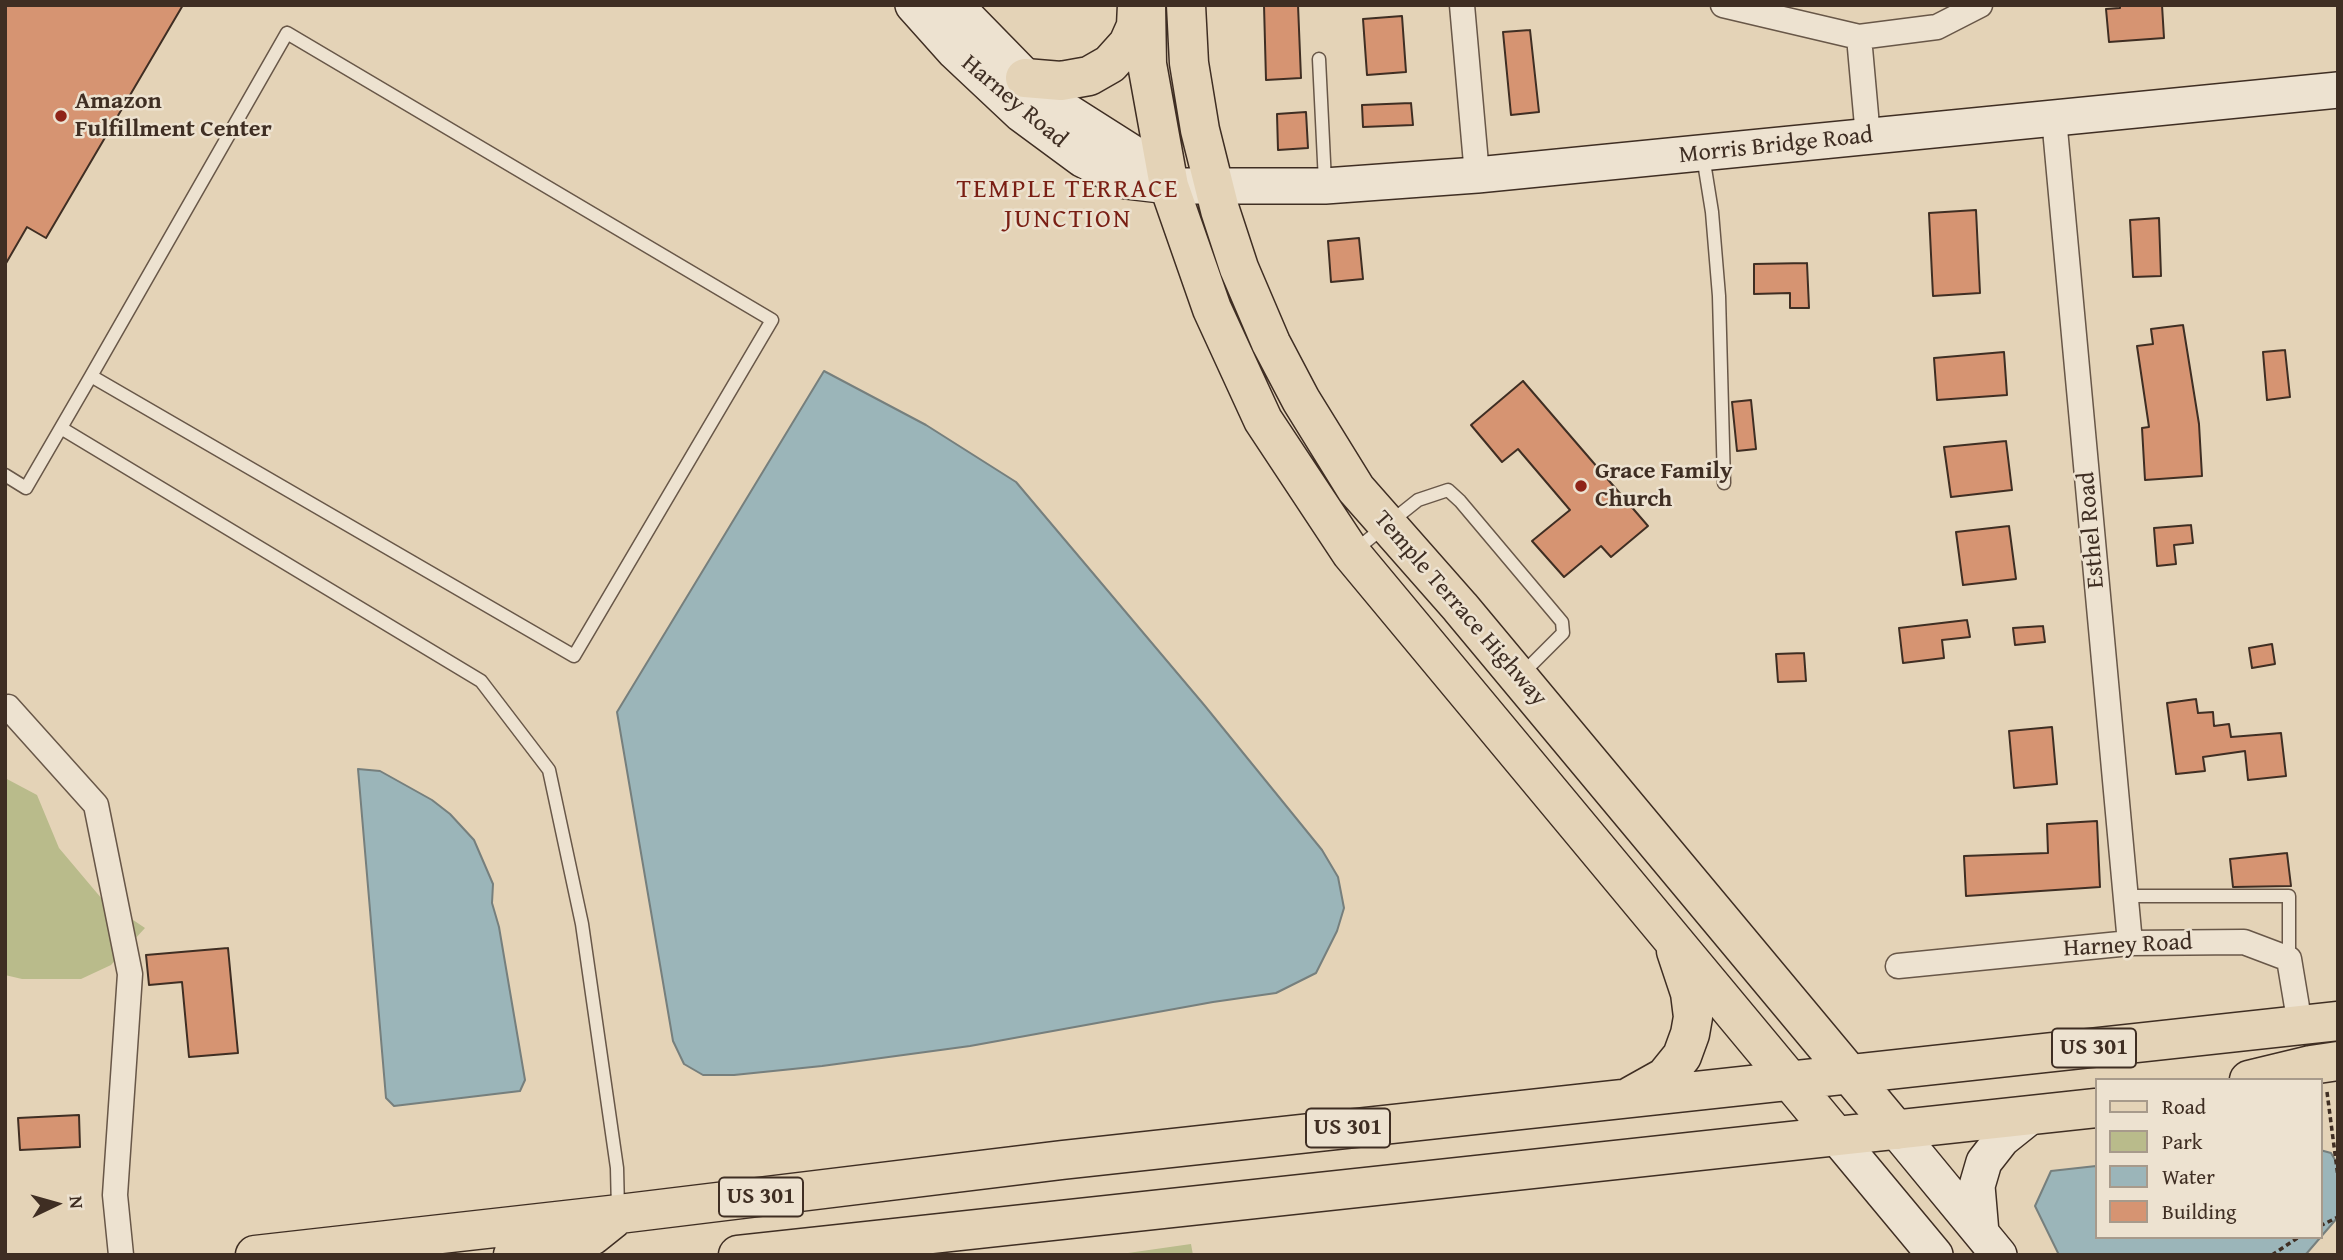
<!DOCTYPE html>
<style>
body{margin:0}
#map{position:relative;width:2343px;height:1260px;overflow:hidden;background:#e4d3b7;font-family:"Gentium Book Plus",serif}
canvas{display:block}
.frame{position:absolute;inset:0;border:7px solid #3f2e23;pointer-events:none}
.legend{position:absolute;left:2095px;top:1078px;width:228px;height:161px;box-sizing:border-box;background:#ede2d0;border:2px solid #a79a8b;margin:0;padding:9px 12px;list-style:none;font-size:21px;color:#3f2e23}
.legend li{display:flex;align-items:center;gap:14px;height:35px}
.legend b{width:35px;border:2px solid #a79a8b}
.north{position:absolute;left:21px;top:1169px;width:70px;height:70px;-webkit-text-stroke:5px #ede2d0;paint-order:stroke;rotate:85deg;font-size:19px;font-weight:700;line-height:28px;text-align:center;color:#3f2e23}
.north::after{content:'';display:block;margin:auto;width:24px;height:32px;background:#3f2e23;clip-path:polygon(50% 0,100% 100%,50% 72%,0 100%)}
</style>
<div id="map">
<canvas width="2343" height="1260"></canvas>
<div class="frame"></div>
<ul class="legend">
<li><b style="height:9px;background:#e4d3b7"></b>Road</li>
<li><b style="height:19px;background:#b9bb8b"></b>Park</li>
<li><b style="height:19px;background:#9bb5b9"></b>Water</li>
<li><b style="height:19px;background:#d69472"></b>Building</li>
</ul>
<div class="north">N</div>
</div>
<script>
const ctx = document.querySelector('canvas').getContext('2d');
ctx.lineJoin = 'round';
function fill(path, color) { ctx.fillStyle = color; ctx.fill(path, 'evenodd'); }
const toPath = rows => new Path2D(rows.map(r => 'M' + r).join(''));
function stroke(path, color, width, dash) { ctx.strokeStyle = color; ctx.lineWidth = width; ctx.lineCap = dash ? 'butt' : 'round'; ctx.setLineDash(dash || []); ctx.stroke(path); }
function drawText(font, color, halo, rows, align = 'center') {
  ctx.font = font + ' "Gentium Book Plus",serif'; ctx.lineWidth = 5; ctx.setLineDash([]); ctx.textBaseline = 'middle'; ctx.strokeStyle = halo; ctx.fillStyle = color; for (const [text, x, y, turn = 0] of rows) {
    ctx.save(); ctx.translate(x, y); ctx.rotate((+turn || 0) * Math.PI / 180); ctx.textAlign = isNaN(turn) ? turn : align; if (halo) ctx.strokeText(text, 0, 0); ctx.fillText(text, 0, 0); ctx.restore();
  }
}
const green = toPath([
 [5,778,37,795,59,848,102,899,145,928,111,965,81,979,22,979,5,975],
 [1191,1244,1193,1255,1114,1255]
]);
const water = toPath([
 [824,371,926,425,1016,482,1205,706,1322,850,1338,877,1344,908,1337,931,1316,973,1276,993,1213,1002,970,1046,822,1066,734,1075,703,1075,684,1064,673,1041,617,712,824,371],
 [358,769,380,771,432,800,450,814,474,840,493,884,492,903,499,927,525,1080,520,1091,394,1106,386,1098,358,769],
 [2320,1150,2331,1153,2338,1165,2338,1217,2307,1253,2304,1255,2059,1255,2035,1206,2051,1171,2096,1166,2096,1237,2320,1237,2320,1150]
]);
const building = toPath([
 [5,5,183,5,46,238,27,227,5,265,5,5],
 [1264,5,1298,5,1301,78,1266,80,1264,5],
 [2120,5,2162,5,2164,38,2109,42,2106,9,2120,8,2120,5],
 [1402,16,1406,72,1367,75,1363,19,1402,16],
 [1530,30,1539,112,1511,115,1503,32,1530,30],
 [1411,103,1413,125,1363,127,1362,105,1411,103],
 [1306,112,1308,148,1278,150,1277,114,1306,112],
 [1976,210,1980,293,1933,296,1929,213,1976,210],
 [2159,218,2161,276,2133,277,2130,220,2159,218],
 [1359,238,1363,279,1331,282,1328,241,1359,238],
 [1807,263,1809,308,1790,308,1790,293,1754,294,1754,264,1807,263],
 [2183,325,2199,424,2202,476,2145,480,2142,428,2149,427,2137,346,2153,344,2151,329,2183,325],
 [2285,350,2290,397,2267,400,2263,352,2285,350],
 [2004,352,2007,395,1937,400,1934,358,2004,352],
 [1523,381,1648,526,1611,557,1601,546,1564,577,1532,541,1570,510,1518,449,1502,462,1471,425,1523,381],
 [1751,400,1756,449,1737,451,1732,402,1751,400],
 [2006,441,2012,490,1951,497,1944,447,2006,441],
 [2191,525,2193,543,2174,545,2176,564,2157,566,2154,528,2191,525],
 [2009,526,2016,579,1963,585,1956,532,2009,526],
 [1967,620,1970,637,1942,640,1944,658,1903,663,1899,628,1967,620],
 [2043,626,2045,642,2015,645,2013,628,2043,626],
 [2272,644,2275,664,2252,668,2249,648,2272,644],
 [1804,653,1806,681,1778,682,1776,654,1804,653],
 [2196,699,2198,713,2213,712,2214,726,2229,724,2231,737,2281,733,2286,776,2248,780,2245,751,2203,757,2205,771,2176,774,2167,703,2196,699],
 [2052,727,2057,784,2014,788,2009,731,2052,727],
 [2097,821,2100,887,1966,896,1964,856,2048,853,2047,824,2097,821],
 [2287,853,2291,886,2233,887,2230,859,2287,853],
 [228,948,238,1053,189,1057,182,982,149,985,146,955,228,948],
 [79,1115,80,1147,20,1150,18,1118,79,1115]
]);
const path = toPath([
 [2327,1092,2338,1177],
 [2320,1226,2338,1217],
 [2272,1255,2299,1237]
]);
const lane = toPath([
 [287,33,772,320,574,656,91,376,287,33],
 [1319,59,1325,182],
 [1703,156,1712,212,1719,296,1724,483],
 [61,428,481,681,549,770,582,924,617,1168,618,1210],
 [5,475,26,488,91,376],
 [1354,551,1418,500,1448,490,1460,501,1562,622,1563,633,1522,674],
 [2125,896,2289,896,2289,959]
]);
const street = toPath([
 [1462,5,1477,175],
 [1723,5,1859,37,1937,27,1980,5],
 [1859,37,1868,137],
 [2054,118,2130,943],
 [8,707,96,805,130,974,115,1195,121,1255],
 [1898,966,2130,943,2244,942,2289,959,2300,1025]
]);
const secondary = toPath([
 [913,5,955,52,1021,114,1082,159,1126,181,1169,186,1325,186,1477,175,2338,90],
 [955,5,1046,98,1131,152,1169,186],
 [1896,1130,1999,1255],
 [1836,1136,1935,1255],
 [1981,1233,1977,1186,1984,1162,2002,1139,2032,1115]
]);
const primary = toPath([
 [1146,5,1147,64,1169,186,1212,309,1263,420,1351,553,1836,1136],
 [1186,5,1189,63,1200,130,1220,210,1239,268,1271,343,1301,400,1356,489,1460,607,1896,1130],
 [1025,78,1061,81,1089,76,1110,64,1128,44,1136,26,1137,5],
 [2249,1080,2311,1065,2338,1061],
 [1631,1096,1665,1077,1682,1056,1690,1034,1693,1017,1690,993,1676,951],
 [255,1255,619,1214,1062,1160,2338,1021],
 [513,1255,574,1246,593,1235,613,1219],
 [738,1255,2096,1108]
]);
const markers = [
 [61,116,7,"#8f2418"],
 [1581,486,7,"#8f2418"]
];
const shields = [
 [2094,1048,84],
 [1348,1128,84],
 [761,1197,84]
];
const shieldNames = [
 ["US 301",2094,1048],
 ["US 301",1348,1128],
 ["US 301",761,1197]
];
const poiNames = [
 ["Amazon",75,102],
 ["Fulfillment Center",75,130],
 ["Grace Family",1595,472],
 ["Church",1595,500]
];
const streetNames = [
 ["Harney Road",1014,102,40],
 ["Morris Bridge Road",1776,146,-6],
 ["Esthel Road",2092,530,-95],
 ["Temple Terrace Highway",1460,609,49],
 ["Harney Road",2128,946,-3]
];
const neighbourhoodNames = [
 ["TEMPLE TERRACE",1068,190],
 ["JUNCTION",1068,220]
];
fill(green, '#b9bb8b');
fill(water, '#9bb5b9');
stroke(water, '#767f7d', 2);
fill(building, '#d69472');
stroke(building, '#3f2e23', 2);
stroke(lane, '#685748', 15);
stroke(street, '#685748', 27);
stroke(secondary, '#3f2e23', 38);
stroke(primary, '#3f2e23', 41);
stroke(path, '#3f2e23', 3.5, [5, 3.5]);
stroke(lane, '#ede2d0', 12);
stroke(street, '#ede2d0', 24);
stroke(secondary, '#ede2d0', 35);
stroke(primary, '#e4d3b7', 38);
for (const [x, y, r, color] of markers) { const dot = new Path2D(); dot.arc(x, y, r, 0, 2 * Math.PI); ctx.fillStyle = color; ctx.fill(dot); stroke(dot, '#ede2d0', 2.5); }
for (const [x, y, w] of shields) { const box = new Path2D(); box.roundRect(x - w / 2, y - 19.5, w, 39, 5); ctx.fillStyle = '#ede2d0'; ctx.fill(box); stroke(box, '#3f2e23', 2); }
drawText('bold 23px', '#3f2e23', null, shieldNames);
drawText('bold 24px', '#3f2e23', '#ede2d0', poiNames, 'left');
drawText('24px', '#3f2e23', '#ede2d0', streetNames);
ctx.letterSpacing = '2px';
drawText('26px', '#7a1f14', '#ede2d0', neighbourhoodNames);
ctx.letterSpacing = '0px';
</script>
